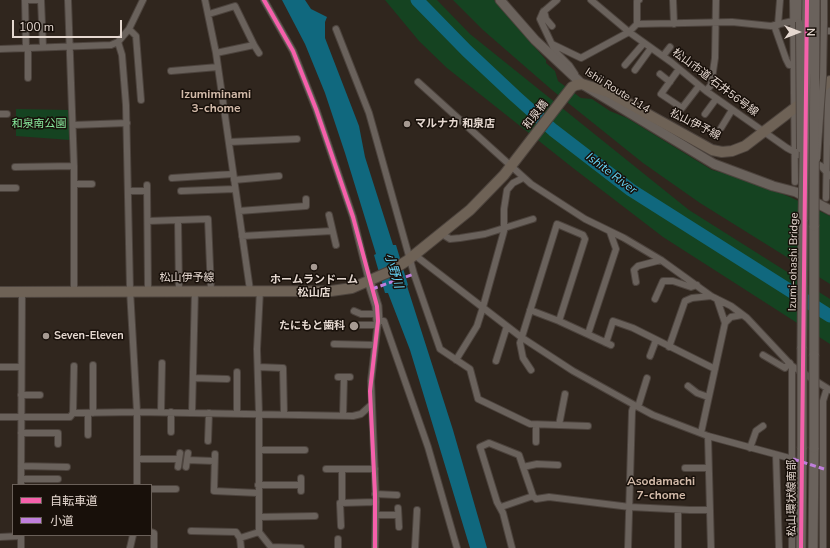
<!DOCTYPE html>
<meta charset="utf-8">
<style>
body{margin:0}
#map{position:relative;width:830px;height:548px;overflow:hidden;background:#30261e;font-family:"Nunito Sans","Noto Sans JP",sans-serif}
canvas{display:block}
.legend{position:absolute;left:12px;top:484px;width:140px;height:52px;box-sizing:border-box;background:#18100a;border:1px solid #6a6059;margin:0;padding:5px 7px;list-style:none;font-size:12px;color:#e5d8d0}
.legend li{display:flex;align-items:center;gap:8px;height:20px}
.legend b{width:20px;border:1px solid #6a6059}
.north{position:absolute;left:778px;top:12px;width:40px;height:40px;-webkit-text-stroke:3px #18100a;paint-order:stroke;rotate:90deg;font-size:11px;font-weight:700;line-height:16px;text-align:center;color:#e5d8d0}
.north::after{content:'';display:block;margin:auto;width:14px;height:18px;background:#e5d8d0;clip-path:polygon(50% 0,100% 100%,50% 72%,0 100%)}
.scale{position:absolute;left:12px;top:20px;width:110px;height:18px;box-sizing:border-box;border:2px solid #e5d8d0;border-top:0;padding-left:5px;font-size:12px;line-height:14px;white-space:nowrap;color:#e5d8d0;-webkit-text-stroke:3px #18100a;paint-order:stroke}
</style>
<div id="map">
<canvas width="830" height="548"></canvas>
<ul class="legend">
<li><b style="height:5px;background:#f560ab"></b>自転車道</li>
<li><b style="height:5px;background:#c07fdc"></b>小道</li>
</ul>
<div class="north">N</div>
<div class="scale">100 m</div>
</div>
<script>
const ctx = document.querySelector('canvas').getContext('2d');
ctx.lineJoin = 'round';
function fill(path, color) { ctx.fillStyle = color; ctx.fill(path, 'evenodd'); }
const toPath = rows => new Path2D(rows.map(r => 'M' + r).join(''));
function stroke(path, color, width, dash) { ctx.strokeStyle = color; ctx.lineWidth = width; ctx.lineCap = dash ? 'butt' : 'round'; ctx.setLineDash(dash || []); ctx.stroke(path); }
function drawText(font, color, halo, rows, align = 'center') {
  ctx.font = font + ' "Nunito Sans","Noto Sans JP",sans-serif'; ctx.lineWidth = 3; ctx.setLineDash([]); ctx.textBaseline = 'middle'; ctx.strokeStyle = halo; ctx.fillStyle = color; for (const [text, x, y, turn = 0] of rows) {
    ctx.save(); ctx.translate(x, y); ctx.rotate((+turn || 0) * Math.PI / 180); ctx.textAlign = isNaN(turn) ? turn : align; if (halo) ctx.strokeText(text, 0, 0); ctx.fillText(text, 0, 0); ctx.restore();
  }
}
const green = toPath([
 [385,0,437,0,470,34,689,210,830,299,830,344,663,237,573,168,447,68,419,41],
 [453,0,494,0,546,60,546,63,555,71,558,81,581,98,592,99,610,111,627,118,712,170,743,178,790,197,830,216,830,284,700,203,643,163,552,90,483,30],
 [16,109,70,110,70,140,16,136]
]);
const water = toPath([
 [282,0,305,0,311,9,327,17,325,22,325,38,359,126,365,157,393,245,396,245,408,285,407,286,453,430,487,548,470,548,410,350,388,293,385,293,374,255,376,254,345,153,325,93,305,44]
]);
const river = toPath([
 [417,0,467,51,515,96,553,130,631,190,830,316]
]);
const street = toPath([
 [25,0,26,48],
 [25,0,39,0],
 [41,0,43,47],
 [68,0,74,166,74,290],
 [205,0,216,53,250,290],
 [264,0,293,51,316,109,353,217,369,281],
 [557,0,543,12,540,19,555,51,569,65,575,74],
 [591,0,629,32,671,62,706,91,787,148,821,166,830,176],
 [673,0,674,24],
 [793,0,795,182],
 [544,11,546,19,552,26],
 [209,14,235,6,254,45,216,53],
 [799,22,799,0],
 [824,23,824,0],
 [637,24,637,1,639,0],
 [774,25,786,59,789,65,793,65],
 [778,25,780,0],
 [129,29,136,36,141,100],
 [336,29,369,113,414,274,440,349,470,369,478,399,530,424,588,426],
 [819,31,830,31],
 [118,42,122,55,126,105,130,290,137,412,137,485],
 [552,44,581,58,629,32,637,24,732,22,771,26,793,21],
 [254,45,259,53],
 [28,48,28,78],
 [0,49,111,45,118,42,129,29,143,0],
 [663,56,670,47],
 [625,65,644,43],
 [679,69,661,94,682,108,699,86],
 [635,70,651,48],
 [171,71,218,67],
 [660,74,670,82],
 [418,82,531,184,585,219,624,238,661,260,711,296,731,306,747,318,792,366,830,390],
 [706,91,711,85,715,58,716,0],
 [0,114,7,114],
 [705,114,716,99],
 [73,125,127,123],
 [721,128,732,110],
 [229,142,297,139],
 [15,167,74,166],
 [172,178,233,174],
 [234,180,279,176],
 [74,184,92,184],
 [147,185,148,290],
 [0,188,16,188],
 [128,191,147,191],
 [181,191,235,189],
 [826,198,828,89,830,82],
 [239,211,306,206,306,199],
 [329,215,336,245],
 [178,220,179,290],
 [148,221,208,219,211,290],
 [442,234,450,239,460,238,485,234,533,219],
 [242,236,332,231],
 [416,256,521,337,573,371,638,407,653,415,708,436,793,459],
 [636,282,634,270,638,266,661,260],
 [655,299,663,281,673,281,691,287,697,285],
 [530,310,559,321,611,345],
 [354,311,361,314,377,314],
 [725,323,731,317,742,315],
 [360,325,377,325],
 [588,334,616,249,610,232],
 [606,343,613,321,633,328,715,369],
 [334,344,374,345],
 [669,347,685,301,692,298,711,296],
 [763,355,785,368,790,363],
 [650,356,656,340],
 [456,360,477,326,483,307,504,231,504,209,507,190,513,183,523,178],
 [496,361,507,326],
 [93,365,93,413],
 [792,366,792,548],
 [0,367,21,367],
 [258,367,283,368,284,414],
 [531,370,523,358,520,343,557,224,583,235,585,239,559,321],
 [338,377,350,377],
 [193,378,227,379],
 [688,386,697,393,708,397],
 [21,395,40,395],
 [638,407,647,378],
 [161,412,162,363],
 [171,412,171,432],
 [73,413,74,366],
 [192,413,195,290],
 [237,414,237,372],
 [343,416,344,377],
 [0,417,70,417,73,413,137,412,353,416,361,414,371,405],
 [536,425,536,442],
 [559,425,565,394],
 [21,433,58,433,58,444],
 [701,433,725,323,717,299],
 [88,435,88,413],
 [708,436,711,548],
 [208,441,209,413],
 [750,448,756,431,763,426],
 [259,450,305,450],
 [215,454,214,491,258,493],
 [776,455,779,548],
 [137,459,179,459],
 [187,460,214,461],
 [21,466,67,467],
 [178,467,180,453],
 [186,467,188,453],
 [523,467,537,464,558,465],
 [685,468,708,468],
 [326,469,375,469],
 [342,469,342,503],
 [301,478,301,491],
 [21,479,58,479],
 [21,485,22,291],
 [258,485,300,485],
 [151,489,176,489],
 [375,494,397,495],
 [533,496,536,499,549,497,630,507,690,510,709,510],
 [501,507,533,496,519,455,489,443,480,447,497,502,503,513,512,548],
 [398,508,399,527],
 [678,510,678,548],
 [376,515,398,515],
 [259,517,315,516],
 [341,526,340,503,376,502],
 [191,531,236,532,240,538],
 [151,532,154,533,154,548],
 [259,532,271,547,301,548],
 [0,537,21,536],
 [338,539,338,548],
 [21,548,21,535],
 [130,548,133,535],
 [241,548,240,538,259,532,259,414,257,349,260,290],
 [375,548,376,502,371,381,378,321,384,321,428,447,457,548],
 [415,548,417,510],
 [628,548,632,411,634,405],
 [823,548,823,401,827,388]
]);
const secondary = toPath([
 [500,0,535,40,582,84,714,164,773,186,796,192,830,210],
 [369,281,377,306,378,321],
 [802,348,803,220],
 [814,355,814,226],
 [801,548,802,448],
 [813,548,814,448]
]);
const primary = toPath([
 [0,292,331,291,352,288,391,271,408,260,470,210,504,175,572,87,576,85,582,84,608,92,712,150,722,152,732,151,745,146,830,81]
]);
const streetBridge = toPath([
 [799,22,800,149],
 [817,159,823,77,824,23]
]);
const secondaryBridge = toPath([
 [803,220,807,0],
 [814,226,815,0],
 [802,448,802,348],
 [814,448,814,355]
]);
const quiet = toPath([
 [372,289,414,274],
 [793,459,824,469]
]);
const cycleway = toPath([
 [264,0,293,51,316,109,353,217,377,306,378,321,370,391,375,494,375,548],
 [801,548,807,0]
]);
const markers = [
 [407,124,4,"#a69a92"],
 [314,267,4,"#a69a92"],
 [354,326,5,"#a69a92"],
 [46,336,4,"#a69a92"]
];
const streetNames = [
 ["松山市道 石井56号線",715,83,37],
 ["Ishii Route 114",617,91,32],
 ["和泉橋",536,115,-52],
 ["松山伊予線",695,125,27],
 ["Izumi-ohashi Bridge",794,262,-89],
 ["松山伊予線",187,278],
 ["松山環状線南部",792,498,-90]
];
const parkNames = [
 ["和泉南公園",39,124]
];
const poiNames = [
 ["マルナカ 和泉店",415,124],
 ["ホームランドーム",314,280,"center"],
 ["松山店",314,293,"center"],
 ["たにもと歯科",345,326,"right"],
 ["Seven-Eleven",54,336]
];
const neighbourhoodNames = [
 ["Izumiminami",216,95],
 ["3-chome",216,109],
 ["Asodamachi",661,482],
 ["7-chome",661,496]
];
const waterNames = [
 ["Ishite River",611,174,37],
 ["小野川",393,271,73]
];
fill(green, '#154321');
fill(water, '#10687e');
stroke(river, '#10687e', 13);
stroke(street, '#4c433d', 8);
stroke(secondary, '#4c433d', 11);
stroke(primary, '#4c433d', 12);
stroke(street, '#6a625c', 6);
stroke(secondary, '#6a625c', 9);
stroke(primary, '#6e6256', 10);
stroke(streetBridge, '#4c433d', 8, []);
stroke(secondaryBridge, '#4c433d', 11, []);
stroke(streetBridge, '#6a625c', 6);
stroke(secondaryBridge, '#6a625c', 9);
stroke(quiet, '#c07fdc', 3, [6, 3]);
stroke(cycleway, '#f560ab', 4);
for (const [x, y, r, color] of markers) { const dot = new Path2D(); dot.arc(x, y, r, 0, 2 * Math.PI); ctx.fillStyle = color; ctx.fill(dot); stroke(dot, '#18100a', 1.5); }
drawText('11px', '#e5d8d0', '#18100a', streetNames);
drawText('11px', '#88eb9e', '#18100a', parkNames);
drawText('bold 11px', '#e5d8d0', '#18100a', poiNames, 'left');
drawText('bold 12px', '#d1b9a8', '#18100a', neighbourhoodNames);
drawText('italic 12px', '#68d8fb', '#18100a', waterNames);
</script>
